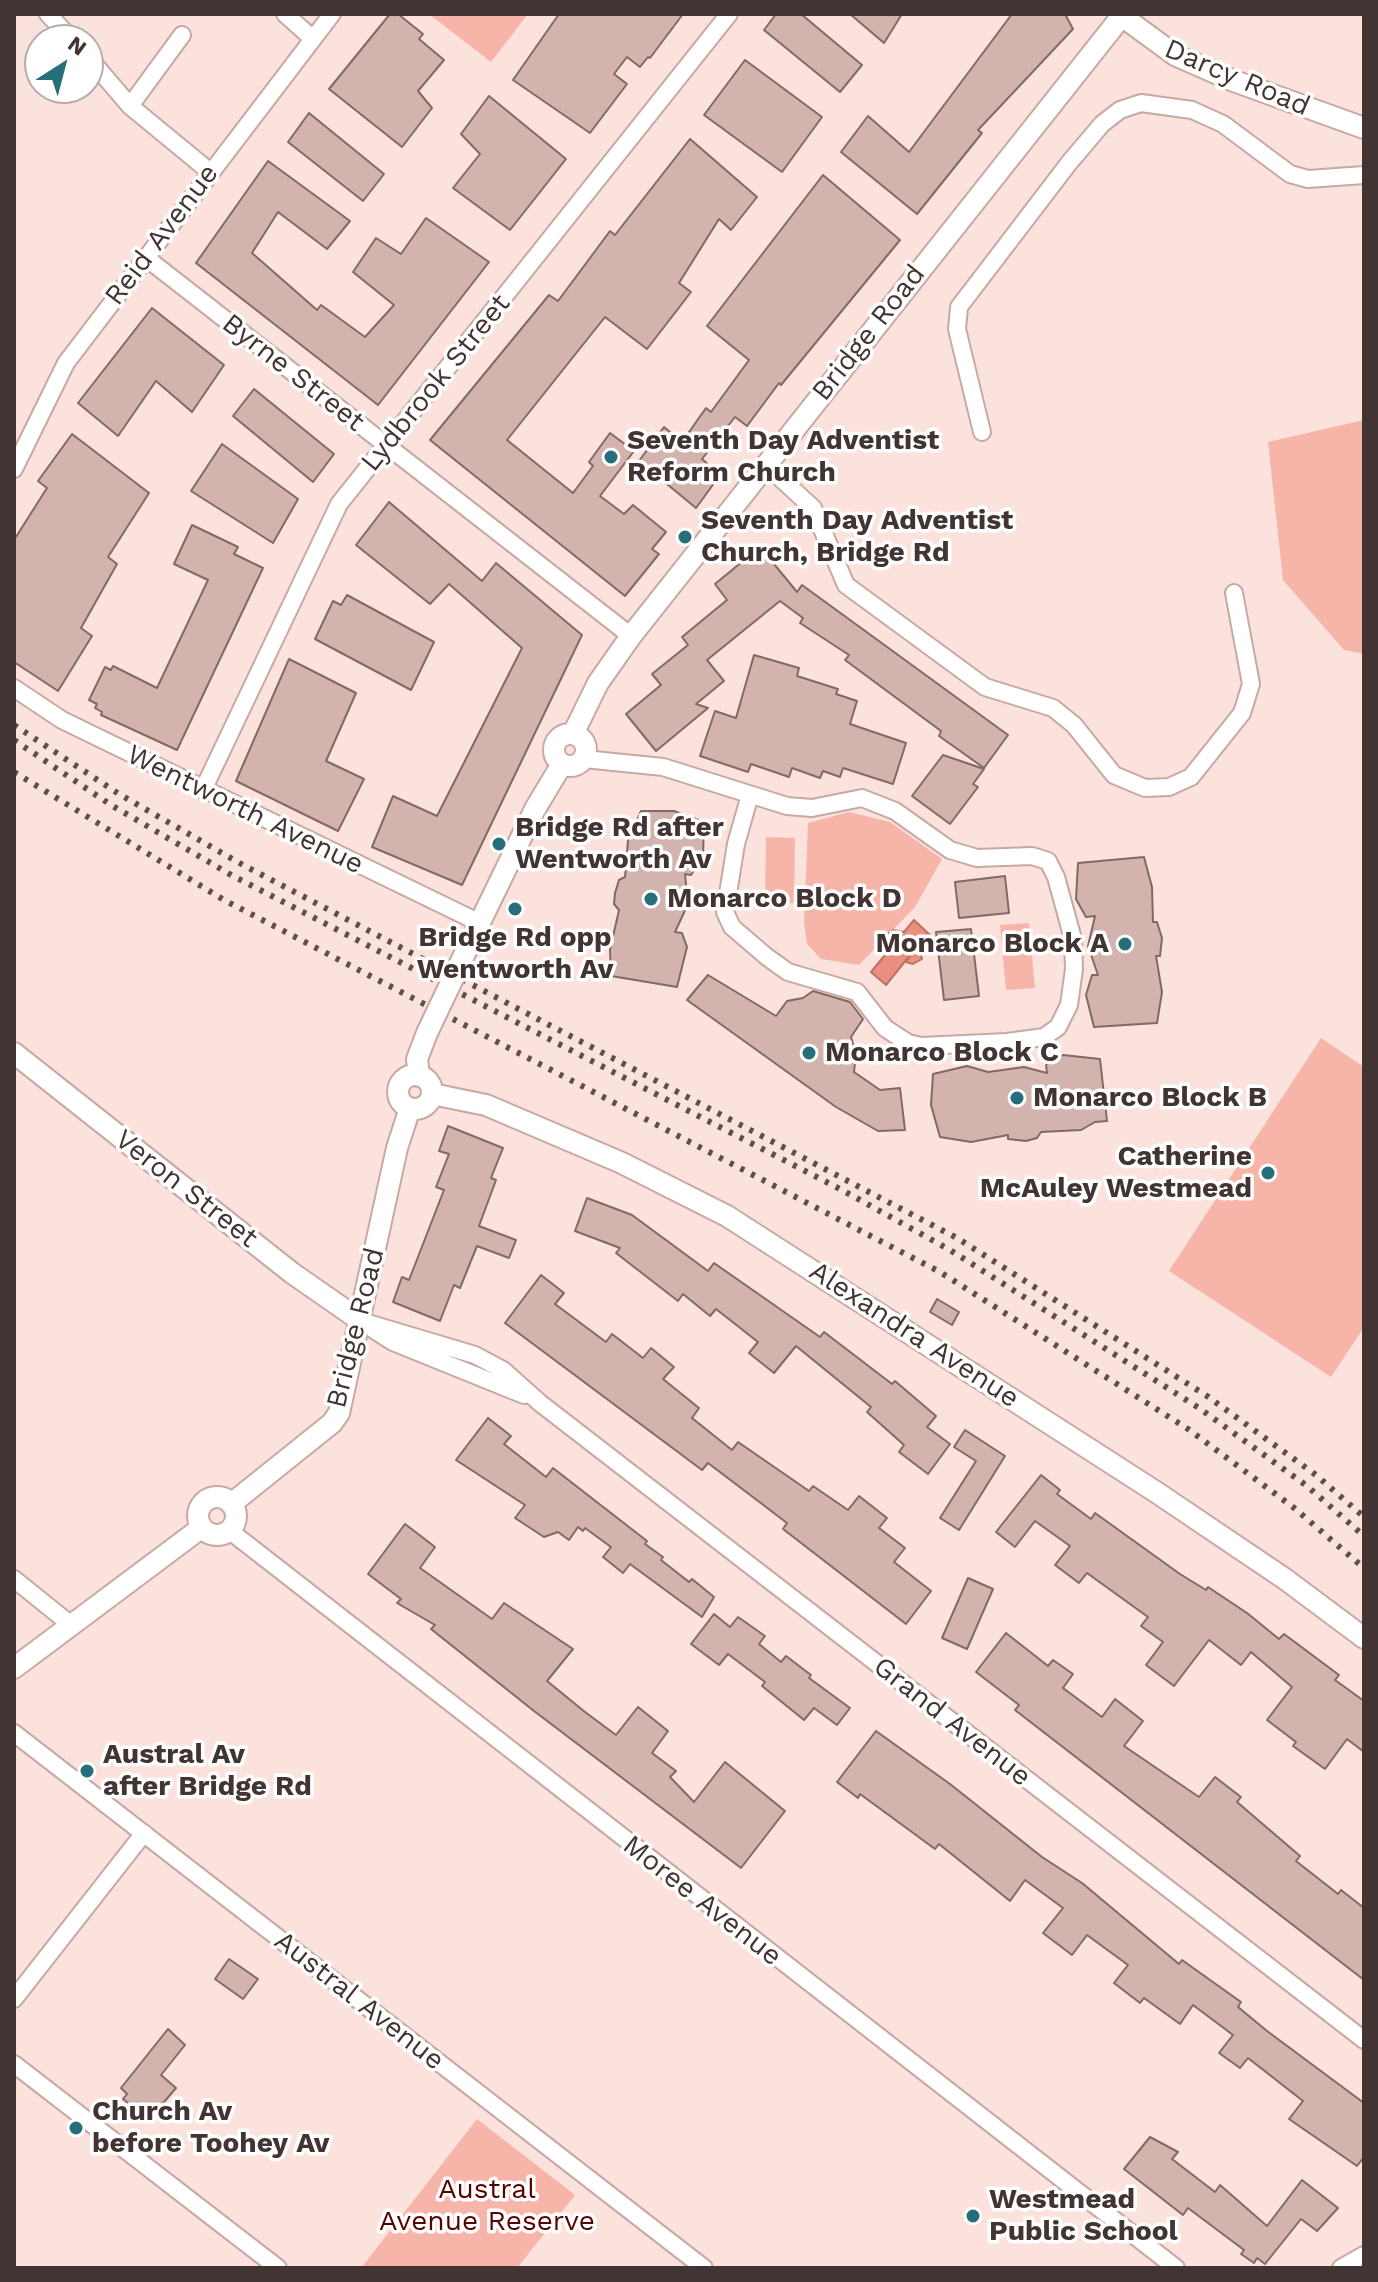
<!DOCTYPE html>
<style>
body{margin:0}
#map{position:relative;width:1378px;height:2282px;overflow:hidden;background:#fbe2dd;font-family:"Work Sans",sans-serif}
canvas{display:block}
.frame{position:absolute;inset:0;border:16px solid #413432;pointer-events:none}
.north{position:absolute;left:24px;top:24px;width:80px;height:80px;box-sizing:border-box;background:#fff;border:2px solid #b3aead;border-radius:50%;rotate:36deg;font-size:22px;font-weight:700;line-height:32px;text-align:center;color:#413432}
.north::after{content:'';display:block;margin:auto;width:28px;height:36px;background:#266e7a;clip-path:polygon(50% 0,100% 100%,50% 72%,0 100%)}
</style>
<div id="map">
<canvas width="1378" height="2282"></canvas>
<div class="frame"></div>
<div class="north">N</div>
</div>
<script>
const ctx = document.querySelector('canvas').getContext('2d');
ctx.lineJoin = 'round';
function fill(path, color) { ctx.fillStyle = color; ctx.fill(path, 'evenodd'); }
const toPath = rows => new Path2D(rows.map(r => 'M' + r).join(''));
function stroke(path, color, width, dash) { ctx.strokeStyle = color; ctx.lineWidth = width; ctx.lineCap = dash ? 'butt' : 'round'; ctx.setLineDash(dash || []); ctx.stroke(path); }
function drawText(font, color, halo, rows, align = 'center') {
  ctx.font = font + ' "Work Sans",sans-serif'; ctx.lineWidth = 7; ctx.setLineDash([]); ctx.textBaseline = 'middle'; ctx.strokeStyle = halo; ctx.fillStyle = color; for (const [text, x, y, turn = 0] of rows) {
    ctx.save(); ctx.translate(x, y); ctx.rotate((+turn || 0) * Math.PI / 180); ctx.textAlign = isNaN(turn) ? turn : align; if (halo) ctx.strokeText(text, 0, 0); ctx.fillText(text, 0, 0); ctx.restore();
  }
}
const green = toPath([
 [429,14,528,14,491,62],
 [1364,420,1364,654,1344,650,1283,580,1268,442],
 [849,812,890,822,942,859,915,907,859,965,821,959,807,944,804,923,808,823],
 [766,837,795,838,794,903,765,902],
 [1029,923,1035,988,1006,990,1000,925],
 [1321,1038,1364,1067,1364,1327,1331,1377,1169,1271],
 [477,2119,575,2195,517,2268,361,2268]
]);
const water = toPath([
 [914,920,930,935,919,945,922,959,913,964,906,962,915,949,886,985,871,972,890,949,886,935,893,930,904,932,914,920]
]);
const building = toPath([
 [390,14,398,14,423,34,419,39,444,60,418,91,432,108,402,147,329,89,390,14],
 [559,14,683,14,650,58,648,57,640,67,627,57,614,74,627,84,590,133,513,80,559,14],
 [776,14,801,14,862,65,840,92,764,30,776,14],
 [850,14,902,14,884,43,850,14],
 [1012,14,1065,14,1073,29,978,130,982,133,917,214,841,152,868,116,909,152,1012,14],
 [745,60,822,117,782,172,704,115,745,60],
 [489,96,566,159,510,230,453,188,480,154,461,134,489,96],
 [309,113,384,174,363,201,288,142,309,113],
 [690,139,757,197,731,230,719,219,679,283,691,292,647,349,605,317,507,440,573,493,593,466,589,462,610,433,634,451,600,496,624,514,633,505,666,532,652,549,659,554,625,596,430,440,549,295,558,301,610,231,615,235,690,139],
 [268,161,350,221,327,249,278,212,252,253,317,310,321,305,365,337,394,305,353,272,376,238,401,254,426,218,489,262,378,405,196,263,268,161],
 [823,175,900,240,781,385,779,383,747,426,735,417,702,459,720,475,696,508,639,461,664,427,682,442,706,408,711,412,749,360,707,326,823,175],
 [152,308,224,365,192,412,156,381,118,436,78,403,152,308],
 [254,389,334,454,313,482,233,416,254,389],
 [72,434,149,493,108,557,117,564,81,628,92,636,58,691,14,662,14,540,47,488,38,481,72,434],
 [222,444,298,499,273,543,191,491,222,444],
 [389,502,482,581,496,563,582,635,462,885,372,847,393,796,437,816,522,648,449,584,430,604,356,545,389,502],
 [192,525,238,547,234,554,263,568,177,750,101,715,102,712,95,708,97,704,89,700,105,667,111,670,113,666,157,688,208,580,174,564,192,525],
 [760,547,797,592,802,585,1008,735,984,768,939,736,941,731,845,660,849,655,800,623,803,618,780,601,707,660,724,681,696,704,708,708,656,751,626,714,661,685,652,674,688,645,682,637,727,600,715,584,760,547],
 [347,595,434,642,411,690,315,639,333,601,341,605,347,595],
 [754,655,799,668,797,676,838,689,836,694,857,701,850,724,906,743,893,784,843,768,840,777,823,771,820,778,792,768,789,777,751,764,748,772,700,756,715,711,736,718,754,655],
 [289,659,356,693,326,761,364,779,338,831,236,781,289,659],
 [943,755,984,769,973,784,978,787,950,824,912,796,943,755],
 [641,811,674,811,704,822,703,857,691,875,685,874,688,904,675,932,682,933,687,947,677,987,611,976,610,950,619,910,614,904,615,893,619,880,625,877,628,840,641,811],
 [1144,857,1152,887,1153,922,1157,922,1162,938,1160,956,1156,956,1162,992,1157,1023,1094,1027,1086,995,1092,975,1098,975,1088,946,1095,916,1086,917,1076,899,1078,863,1144,857],
 [1005,876,1009,913,959,918,955,882,1005,876],
 [971,929,979,996,944,1000,936,932,971,929],
 [708,975,776,1016,787,1001,803,998,813,991,850,1002,863,1019,851,1037,856,1054,854,1072,880,1090,900,1088,905,1130,878,1131,836,1107,687,1000,708,975],
 [1063,1055,1100,1059,1107,1121,1095,1122,1081,1130,1041,1132,1037,1138,1026,1141,1008,1139,1008,1135,971,1142,940,1137,931,1105,933,1074,967,1066,988,1072,1024,1067,1047,1073,1046,1065,1063,1055],
 [448,1126,503,1148,491,1178,496,1180,479,1226,516,1240,509,1258,477,1246,460,1288,454,1285,440,1321,393,1302,402,1277,409,1280,444,1190,436,1187,449,1154,439,1151,448,1126],
 [587,1198,632,1215,708,1271,714,1263,820,1337,824,1332,892,1384,895,1381,936,1416,927,1427,950,1444,928,1474,899,1452,904,1445,867,1412,871,1407,796,1346,774,1373,749,1353,758,1342,716,1309,710,1316,683,1294,678,1301,616,1253,620,1248,575,1231,587,1198],
 [541,1275,564,1293,555,1304,606,1342,612,1334,643,1358,651,1348,674,1367,663,1379,699,1408,692,1418,732,1450,738,1442,809,1491,813,1486,848,1510,859,1496,887,1518,879,1528,905,1548,894,1562,931,1591,906,1624,783,1529,787,1523,708,1463,702,1470,505,1323,541,1275],
 [937,1299,959,1312,952,1325,930,1312,937,1299],
 [488,1418,511,1436,504,1444,546,1477,553,1468,647,1541,645,1544,663,1557,661,1560,689,1582,692,1579,714,1597,702,1617,630,1564,623,1573,603,1557,611,1547,585,1528,583,1531,578,1527,569,1540,558,1532,544,1537,515,1518,525,1505,456,1460,488,1418],
 [965,1430,1005,1456,959,1530,940,1518,976,1461,954,1447,965,1430],
 [1041,1475,1060,1490,1057,1494,1091,1519,1095,1513,1180,1574,1206,1590,1208,1587,1247,1613,1279,1639,1284,1634,1339,1675,1335,1680,1364,1701,1364,1752,1347,1739,1325,1769,1293,1746,1296,1742,1267,1720,1292,1687,1251,1652,1241,1665,1209,1640,1174,1686,1146,1665,1163,1642,1141,1626,1148,1617,1087,1573,1079,1583,1055,1565,1070,1546,1035,1521,1015,1547,996,1532,1041,1475],
 [405,1524,435,1547,420,1568,492,1619,504,1603,573,1649,547,1681,585,1712,616,1735,638,1707,668,1731,652,1753,676,1771,670,1777,694,1802,725,1762,785,1811,741,1868,534,1711,431,1629,435,1625,397,1603,401,1599,368,1574,405,1524],
 [968,1578,993,1589,967,1649,942,1638,968,1578],
 [714,1614,730,1627,738,1617,765,1636,759,1644,781,1662,786,1656,811,1675,809,1678,850,1708,837,1725,814,1708,804,1720,762,1686,765,1682,728,1654,719,1665,691,1644,714,1614],
 [1006,1633,1048,1666,1053,1660,1073,1674,1063,1688,1102,1717,1115,1699,1143,1721,1124,1746,1199,1797,1215,1777,1241,1797,1237,1802,1300,1856,1296,1861,1338,1894,1341,1890,1364,1908,1364,1980,1015,1710,1019,1705,976,1672,1006,1633],
 [876,1731,950,1784,1042,1857,1082,1883,1179,1964,1182,1960,1241,2002,1238,2007,1267,2031,1364,2103,1364,2157,1357,2166,1289,2119,1303,2101,1248,2058,1240,2068,1219,2053,1233,2035,1193,2005,1180,2024,1144,1998,1140,2003,1114,1983,1128,1965,1087,1935,1072,1955,1043,1933,1063,1908,1025,1880,1010,1901,939,1844,935,1849,860,1794,858,1798,837,1782,876,1731],
 [229,1959,258,1979,243,1999,215,1979,229,1959],
 [168,2029,185,2045,161,2075,176,2088,153,2115,142,2107,138,2111,123,2099,127,2094,121,2088,168,2029],
 [1150,2137,1178,2152,1172,2159,1215,2192,1220,2185,1267,2226,1302,2180,1338,2208,1317,2231,1301,2219,1265,2264,1257,2258,1254,2263,1241,2254,1244,2250,1188,2208,1183,2215,1124,2169,1150,2137]
]);
const minor = toPath([
 [48,14,72,40],
 [285,14,313,39],
 [88,57,130,106,209,171],
 [130,106,182,35],
 [145,257,631,636],
 [982,432,957,329,959,307,1069,163,1102,124,1120,110,1141,103,1192,110,1223,124,1290,174,1308,179,1364,175],
 [765,464,813,508,846,585,985,687,1053,708,1074,725,1114,775,1145,788,1169,787,1191,777,1242,713,1251,684,1234,593],
 [14,469,66,363,332,14],
 [14,688,62,720,480,923],
 [584,759,663,767,787,806,812,808,862,798,895,811,950,850,977,858,1032,856,1048,861,1056,877,1073,939,1074,969,1069,1005,1058,1027,1044,1037,1007,1042,921,1046,908,1043,885,1028,857,992,788,972,767,957,732,927,725,912,736,844,750,795],
 [203,790,339,504,729,14],
 [361,1321,475,1355,503,1370,540,1403,1364,2040],
 [374,1330,393,1342,524,1395],
 [230,1531,1176,2268],
 [14,1579,70,1624],
 [14,1733,704,2268],
 [14,1999,144,1833],
 [14,2064,278,2268],
 [1341,2268,1364,2255]
]);
const tertiary = toPath([
 [1119,14,1175,55,1234,81,1364,128],
 [573,734,598,683,631,636,1121,17],
 '554 750a16 16 0 1 1 32 0a16 16 0 1 1-32 0Z',
 [467,949,535,809,562,764],
 [14,1053,292,1273,361,1321],
 '398 1092a17 17 0 1 1 34 0a17 17 0 1 1-34 0Z',
 [419,1076,417,1059,427,1033],
 [432,1094,486,1105,622,1163,727,1216,1156,1492,1285,1579,1364,1638],
 '198 1516a19 19 0 1 1 38 0a19 19 0 1 1-38 0Z',
 [231,1504,332,1423,339,1413,397,1148,410,1108],
 [14,1668,201,1528]
]);
const rail = toPath([
 [14,725,119,794,243,865,957,1238,1207,1396,1316,1475,1364,1517],
 [14,740,111,805,233,876,842,1190,950,1250,1199,1408,1307,1486,1364,1536],
 [14,772,224,900,940,1272,1188,1429,1293,1507,1364,1568]
]);
const tertiaryBridge = toPath([
 [427,1033,467,949]
]);
const markers = [
 [611,457,8,"#266e7a"],
 [685,537,8,"#266e7a"],
 [499,844,8,"#266e7a"],
 [651,899,8,"#266e7a"],
 [515,909,8,"#266e7a"],
 [1125,944,8,"#266e7a"],
 [809,1053,8,"#266e7a"],
 [1017,1098,8,"#266e7a"],
 [1268,1173,8,"#266e7a"],
 [87,1771,8,"#266e7a"],
 [76,2128,8,"#266e7a"],
 [973,2216,8,"#266e7a"]
];
const streetNames = [
 ["Darcy Road",1237,78,23],
 ["Reid Avenue",162,235,-53],
 ["Bridge Road",869,333,-52],
 ["Byrne Street",293,373,38],
 ["Lydbrook Street",436,383,-51],
 ["Wentworth Avenue",245,810,26],
 ["Veron Street",186,1189,38],
 ["Bridge Road",356,1328,-76],
 ["Alexandra Avenue",914,1335,33],
 ["Grand Avenue",952,1722,38],
 ["Moree Avenue",702,1901,38],
 ["Austral Avenue",359,2001,38]
];
const poiNames = [
 ["Seventh Day Adventist",627,441],
 ["Reform Church",627,473],
 ["Seventh Day Adventist",701,521],
 ["Church, Bridge Rd",701,553],
 ["Bridge Rd after",515,828],
 ["Wentworth Av",515,860],
 ["Monarco Block D",667,899],
 ["Bridge Rd opp",515,938,"center"],
 ["Wentworth Av",515,970,"center"],
 ["Monarco Block A",1109,944,"right"],
 ["Monarco Block C",825,1053],
 ["Monarco Block B",1033,1098],
 ["Catherine",1252,1157,"right"],
 ["McAuley Westmead",1252,1189,"right"],
 ["Austral Av",103,1755],
 ["after Bridge Rd",103,1787],
 ["Church Av",92,2112],
 ["before Toohey Av",92,2144],
 ["Westmead",989,2200],
 ["Public School",989,2232]
];
const parkNames = [
 ["Austral",487,2190],
 ["Avenue Reserve",487,2222]
];
fill(green, '#f7b5a9');
fill(water, '#eb8f7f');
stroke(water, '#b87468', 2);
fill(building, '#d2b3ae');
stroke(building, '#846863', 2);
stroke(minor, '#c7a9a3', 20);
stroke(tertiary, '#c7a9a3', 24);
stroke(minor, '#fff', 16);
stroke(tertiary, '#fff', 20);
stroke(rail, '#5d4f4c', 6, [4, 8]);
stroke(tertiaryBridge, '#c7a9a3', 24, []);
stroke(tertiaryBridge, '#fff', 20);
for (const [x, y, r, color] of markers) { const dot = new Path2D(); dot.arc(x, y, r, 0, 2 * Math.PI); ctx.fillStyle = color; ctx.fill(dot); stroke(dot, '#fff', 3); }
drawText('28px', '#413432', '#fff', streetNames);
drawText('bold 28px', '#413432', '#fff', poiNames, 'left');
drawText('28px', '#570200', '#fff', parkNames);
</script>
